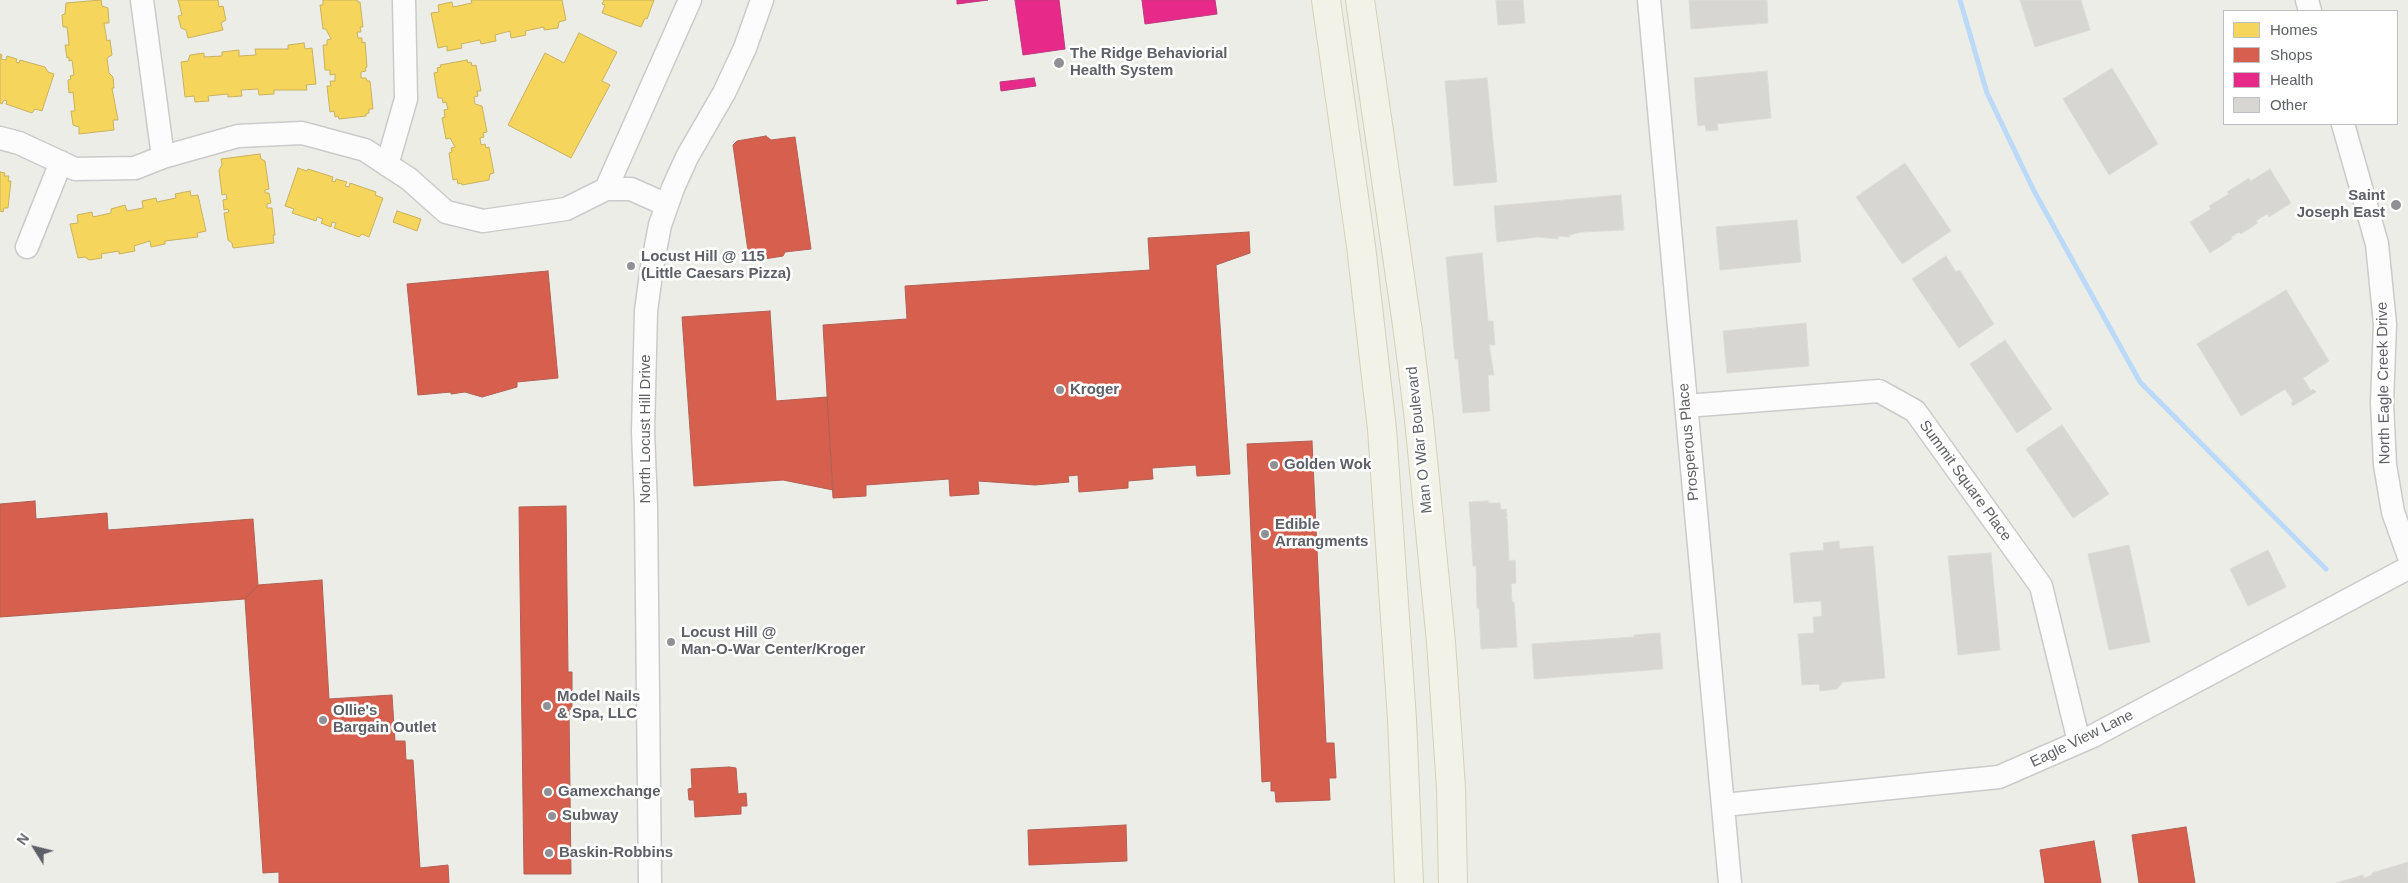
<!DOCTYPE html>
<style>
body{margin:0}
#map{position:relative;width:2408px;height:883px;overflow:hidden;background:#edede8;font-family:Arial,sans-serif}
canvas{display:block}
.legend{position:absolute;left:2223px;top:10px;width:175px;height:115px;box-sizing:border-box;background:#fff;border:1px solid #bebfc2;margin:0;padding:6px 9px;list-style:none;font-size:15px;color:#5d6066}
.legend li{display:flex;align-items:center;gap:10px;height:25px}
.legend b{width:25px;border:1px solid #bebfc2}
.north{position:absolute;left:10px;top:823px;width:50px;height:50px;-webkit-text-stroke:4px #fff;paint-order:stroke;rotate:306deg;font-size:14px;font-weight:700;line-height:20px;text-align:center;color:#5d6066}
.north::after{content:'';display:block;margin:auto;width:18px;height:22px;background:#5d6066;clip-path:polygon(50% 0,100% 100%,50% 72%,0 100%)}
</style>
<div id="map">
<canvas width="2408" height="883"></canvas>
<ul class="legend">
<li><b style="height:14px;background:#f6d55c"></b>Homes</li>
<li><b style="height:14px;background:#d6604d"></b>Shops</li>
<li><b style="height:14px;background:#e7298a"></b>Health</li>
<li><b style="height:14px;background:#d7d6d3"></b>Other</li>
</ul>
<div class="north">N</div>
</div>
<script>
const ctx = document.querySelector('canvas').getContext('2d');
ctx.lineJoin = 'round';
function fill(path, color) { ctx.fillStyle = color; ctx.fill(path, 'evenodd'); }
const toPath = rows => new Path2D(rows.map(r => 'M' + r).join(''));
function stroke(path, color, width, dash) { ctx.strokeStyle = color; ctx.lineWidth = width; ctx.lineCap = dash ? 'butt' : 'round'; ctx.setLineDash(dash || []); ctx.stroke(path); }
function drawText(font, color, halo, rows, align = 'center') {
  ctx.font = font + ' Arial,sans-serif'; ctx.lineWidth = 5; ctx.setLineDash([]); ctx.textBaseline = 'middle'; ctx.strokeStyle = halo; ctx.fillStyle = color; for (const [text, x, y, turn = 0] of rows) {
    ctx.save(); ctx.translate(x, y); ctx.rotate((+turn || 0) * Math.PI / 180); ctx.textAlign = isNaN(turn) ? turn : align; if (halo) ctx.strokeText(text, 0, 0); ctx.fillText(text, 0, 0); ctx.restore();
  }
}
const homes = toPath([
 [101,0,102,6,108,8,109,23,104,23,107,41,110,40,112,55,107,58,109,73,113,77,114,88,112,88,118,120,113,120,114,130,79,134,79,127,73,125,71,111,75,111,73,92,69,93,68,80,71,79,70,76,74,75,72,60,69,61,69,57,67,58,65,45,69,45,67,27,63,27,62,15,65,14,66,3,101,0],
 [178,0,218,0,219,7,223,6,226,20,221,23,223,30,188,38,186,30,181,28,178,16,182,15,178,0],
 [323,0,357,0,358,2,360,2,363,27,360,27,361,32,357,32,358,38,362,38,362,43,365,42,367,67,365,68,366,71,361,72,361,78,366,78,367,81,370,81,373,109,369,109,369,113,366,114,366,116,339,119,338,116,335,117,334,111,330,112,327,86,331,86,330,81,335,81,335,74,330,75,330,70,325,70,323,45,327,45,327,40,331,39,326,29,323,29,320,5,323,5,323,0],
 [471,0,562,0,566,20,559,22,558,28,544,30,544,27,525,31,526,35,511,38,510,31,495,35,496,41,481,44,480,40,461,44,462,48,447,51,447,46,438,48,431,13,439,12,438,5,452,2,453,7,472,3,471,0],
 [604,0,654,0,647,19,645,18,641,27,602,13,605,5,602,4,604,0],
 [579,33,617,52,602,81,610,85,571,158,508,125,545,53,564,63,579,33],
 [304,43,305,49,312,48,316,84,306,85,307,90,274,90,274,94,259,95,258,89,241,90,242,96,228,97,228,94,208,96,209,101,195,102,194,96,185,97,181,62,188,61,190,55,204,53,204,57,222,56,222,52,239,50,239,56,256,55,255,49,288,49,288,45,304,43],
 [0,54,2,55,1,59,6,60,7,56,17,59,16,62,19,63,20,60,45,67,48,72,54,74,42,111,35,109,32,113,6,104,7,101,4,100,2,104,0,103,0,54],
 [467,60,468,63,471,62,472,66,476,65,481,91,477,91,478,96,474,97,475,104,482,106,487,132,483,133,484,137,480,138,481,145,485,144,486,148,489,147,494,173,490,174,489,180,462,185,461,183,458,184,457,179,453,180,449,153,452,152,451,148,455,147,450,138,446,139,442,118,445,117,444,110,448,109,446,102,443,103,442,98,438,98,434,73,438,72,437,68,441,67,440,65,467,60],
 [260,154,261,159,265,161,269,189,265,190,265,193,269,193,271,203,267,204,267,208,272,208,275,235,273,235,274,243,233,248,232,243,228,240,224,213,229,212,228,209,224,210,223,200,227,199,226,194,222,195,219,170,222,165,221,159,260,154],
 [298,168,307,171,308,169,333,177,332,181,335,182,336,179,347,182,345,186,349,187,350,183,376,192,375,195,383,198,369,237,362,234,359,237,334,228,336,223,332,222,331,227,321,223,323,219,317,217,316,221,292,213,294,209,285,206,298,168],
 [0,172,5,173,4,176,9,176,8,181,11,181,8,208,4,208,3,212,0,211,0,172],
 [190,191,191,196,198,195,206,231,197,233,198,237,165,241,165,244,151,247,150,241,134,246,135,251,119,254,119,251,101,254,102,258,89,260,85,257,78,258,70,224,78,223,77,215,92,212,93,217,111,213,111,209,125,205,127,211,143,208,142,201,156,198,157,202,176,198,175,194,190,191],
 [397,211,421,219,417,231,393,222,397,211]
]);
const shops = toPath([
 [766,136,771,140,795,137,811,249,785,252,783,256,752,261,749,258,733,145,737,141,766,136],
 [1249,232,1250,253,1216,265,1230,474,1197,476,1196,465,1152,468,1153,479,1128,481,1128,488,1079,492,1078,475,1068,476,1069,482,1035,485,978,481,979,494,950,496,949,479,866,485,866,496,833,498,823,325,907,319,905,286,1150,270,1148,238,1249,232],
 [548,271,558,378,517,382,517,387,482,397,465,392,451,394,451,392,418,395,407,284,548,271],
 [770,311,776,401,827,397,833,490,783,480,694,486,682,317,770,311],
 [1312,441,1326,743,1334,743,1336,778,1329,778,1330,800,1276,802,1275,791,1271,791,1271,781,1262,782,1247,444,1312,441],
 [35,501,36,519,107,513,108,530,253,519,258,585,245,599,0,617,0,504,35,501],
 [566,506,568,672,572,672,572,710,569,709,571,874,524,874,519,507,566,506],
 [322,580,329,699,392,695,395,741,405,741,406,760,413,760,420,868,448,865,449,883,279,883,279,872,263,873,245,599,258,585,322,580],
 [729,767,736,768,738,794,746,793,747,806,741,806,741,814,695,817,694,800,689,800,688,789,692,788,691,769,729,767],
 [1126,825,1127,861,1029,865,1028,830,1126,825],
 [2186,827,2195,883,2139,883,2132,835,2186,827],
 [2094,841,2101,883,2045,883,2040,850,2094,841]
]);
const health = toPath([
 [957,0,988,0,957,4,957,0],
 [1015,0,1059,0,1065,49,1023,55,1015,0],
 [1142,0,1215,0,1217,14,1145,24,1142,0],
 [1034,78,1036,86,1001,91,1000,82,1034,78]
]);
const stream = toPath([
 [1960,0,1987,93,2034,191,2140,382,2326,569]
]);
const building = toPath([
 [1496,0,1523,0,1525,23,1498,25,1496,0],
 [1689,0,1767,0,1768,23,1691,29,1689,0],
 [2020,0,2081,0,2090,30,2035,47,2020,0],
 [2112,68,2158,144,2109,175,2063,99,2112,68],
 [1767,71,1771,118,1717,124,1718,130,1706,131,1705,125,1698,126,1694,78,1767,71],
 [1487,78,1497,182,1454,186,1445,81,1487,78],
 [1905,163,1951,231,1902,264,1856,197,1905,163],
 [2270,169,2291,203,2269,217,2267,214,2256,221,2258,223,2241,234,2239,232,2231,237,2232,239,2210,253,2190,222,2211,209,2209,206,2229,194,2227,192,2249,178,2251,181,2270,169],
 [1621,195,1624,230,1582,232,1570,235,1570,237,1558,236,1558,239,1538,237,1497,242,1494,206,1621,195],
 [1797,220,1801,262,1720,270,1716,227,1797,220],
 [1482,253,1488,321,1493,321,1495,345,1489,345,1494,375,1488,375,1490,411,1463,413,1458,359,1455,359,1446,257,1482,253],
 [1946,256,1956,272,1959,270,1962,274,1994,324,1959,348,1912,279,1946,256],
 [2286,290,2329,361,2303,378,2311,391,2313,389,2316,392,2293,406,2291,403,2293,401,2285,389,2241,416,2197,344,2286,290],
 [1806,323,1809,366,1727,373,1723,331,1806,323],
 [2005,340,2052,409,2017,433,1970,364,2005,340],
 [2062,425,2109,494,2073,518,2026,449,2062,425],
 [1488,501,1488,503,1500,503,1501,510,1506,509,1507,517,1505,517,1507,519,1509,561,1515,560,1516,583,1511,584,1512,602,1514,602,1517,647,1481,649,1479,608,1477,608,1476,566,1473,566,1469,502,1488,501],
 [1839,541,1840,549,1873,546,1885,678,1843,682,1837,689,1820,691,1819,684,1802,685,1798,634,1814,633,1813,617,1822,616,1821,601,1794,603,1790,553,1824,550,1823,543,1839,541],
 [2129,545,2150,642,2109,650,2088,554,2129,545],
 [2268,550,2286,587,2248,606,2230,569,2268,550],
 [1991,553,2000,650,1958,655,1948,556,1991,553],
 [1660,633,1663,669,1534,679,1532,644,1634,637,1634,635,1660,633],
 [2408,862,2408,883,2336,883,2363,875,2364,878,2372,875,2372,873,2408,862]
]);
const minor = toPath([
 [142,0,163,157],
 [1649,0,1730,883],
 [2307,0,2310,11],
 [2343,124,2377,244,2385,324,2382,403,2385,465,2393,512,2408,554],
 [0,138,19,143,75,169,135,168,163,157,238,136,302,133,365,150,409,179,446,212,483,221,566,209,606,189,631,189,667,205],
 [387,165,406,99,404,0],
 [606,189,690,0],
 [27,247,61,162],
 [1686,406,1879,391,1915,411,2041,586,2079,742],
 [1724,805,1999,777,2093,736,2408,568],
 [650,883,646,507,643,431,646,311,652,267,660,225,673,188,687,157,724,93,745,48,762,0]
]);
const major = toPath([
 [1326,0,1361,246,1382,429,1402,719,1409,883],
 [1360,0,1408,332,1419,420,1441,642,1451,788,1453,883]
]);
const markers = [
 [1059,63,6,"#8f9194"],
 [2396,205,6,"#8f9194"],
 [631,266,5,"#8f9194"],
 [1060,390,5,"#8f9194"],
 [1274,465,5,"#8f9194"],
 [1265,534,5,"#8f9194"],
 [671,642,5,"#8f9194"],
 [547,706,5,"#8f9194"],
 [323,720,5,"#8f9194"],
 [548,792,5,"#8f9194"],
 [552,816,5,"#8f9194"],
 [549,853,5,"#8f9194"]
];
const poiNames = [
 ["The Ridge Behaviorial",1070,54],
 ["Health System",1070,71],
 ["Saint",2385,196,"right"],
 ["Joseph East",2385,213,"right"],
 ["Locust Hill @ 115",641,257],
 ["(Little Caesars Pizza)",641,274],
 ["Kroger",1070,390],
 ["Golden Wok",1284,465],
 ["Edible",1275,525],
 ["Arrangments",1275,542],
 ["Locust Hill @",681,633],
 ["Man-O-War Center/Kroger",681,650],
 ["Model Nails",557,697],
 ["& Spa, LLC",557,714],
 ["Ollie's",333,711],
 ["Bargain Outlet",333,728],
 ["Gamexchange",558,792],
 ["Subway",562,816],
 ["Baskin-Robbins",559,853]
];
const streetNames = [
 ["North Eagle Creek Drive",2384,383,-91],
 ["North Locust Hill Drive",646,429,-90],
 ["Man O War Boulevard",1420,440,-96],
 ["Prosperous Place",1689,442,-95],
 ["Summit Square Place",1965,481,54],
 ["Eagle View Lane",2082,739,-26]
];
fill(homes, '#f6d55c');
stroke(homes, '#c8b25f', 1);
fill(shops, '#d6604d');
stroke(shops, '#b26054', 1);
fill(health, '#e7298a');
stroke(health, '#be3a7f', 1);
stroke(stream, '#bbd9f8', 5);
fill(building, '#d7d6d3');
stroke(building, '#dcdcd7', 1);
stroke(minor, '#cacbca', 25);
stroke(major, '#d6d0b5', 30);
stroke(minor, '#fcfcfc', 22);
stroke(major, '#f3f2e8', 28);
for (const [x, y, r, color] of markers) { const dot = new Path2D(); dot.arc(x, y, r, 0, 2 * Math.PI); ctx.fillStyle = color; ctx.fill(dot); stroke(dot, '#fff', 2); }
drawText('bold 15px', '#5d6066', '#fff', poiNames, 'left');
drawText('15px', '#5d6066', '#fff', streetNames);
</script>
